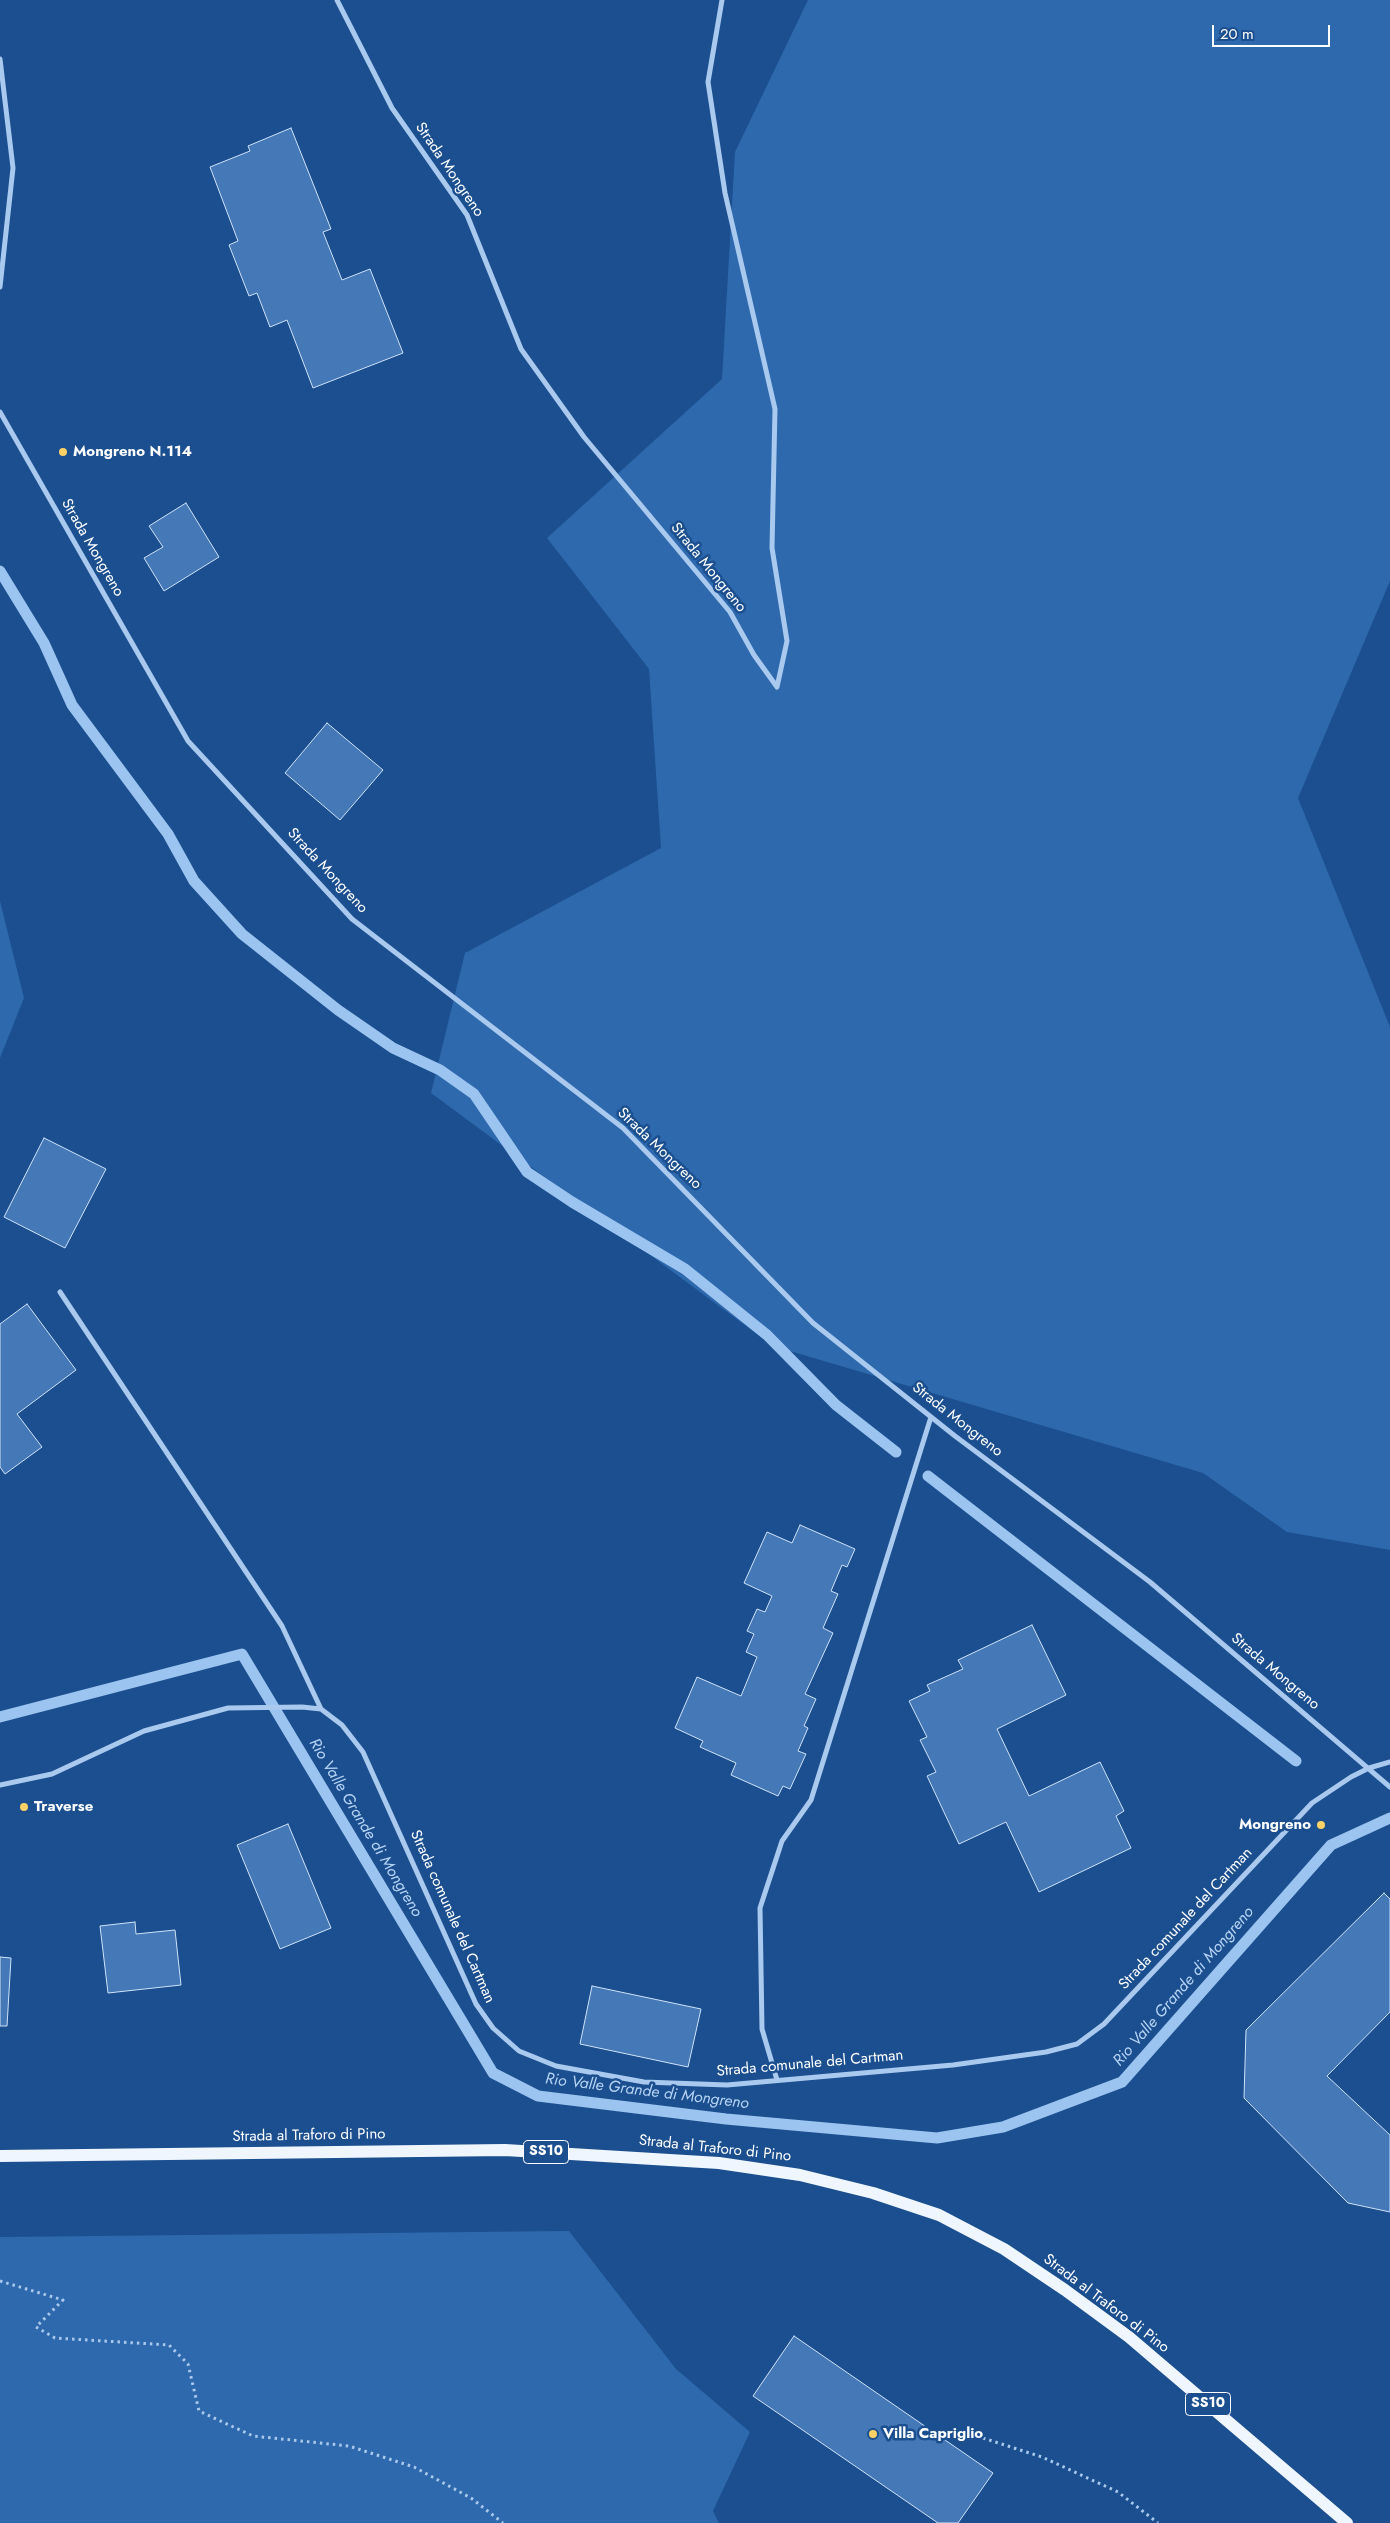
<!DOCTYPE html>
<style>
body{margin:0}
#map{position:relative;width:1390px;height:2523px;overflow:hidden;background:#1b4f8f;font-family:Jost,sans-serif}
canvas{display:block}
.scale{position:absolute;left:1212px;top:25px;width:118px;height:22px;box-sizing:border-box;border:2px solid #fff;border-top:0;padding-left:6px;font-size:15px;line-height:18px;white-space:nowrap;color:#fff;-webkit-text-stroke:4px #1b4f8f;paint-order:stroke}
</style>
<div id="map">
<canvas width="1390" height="2523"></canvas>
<div class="scale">20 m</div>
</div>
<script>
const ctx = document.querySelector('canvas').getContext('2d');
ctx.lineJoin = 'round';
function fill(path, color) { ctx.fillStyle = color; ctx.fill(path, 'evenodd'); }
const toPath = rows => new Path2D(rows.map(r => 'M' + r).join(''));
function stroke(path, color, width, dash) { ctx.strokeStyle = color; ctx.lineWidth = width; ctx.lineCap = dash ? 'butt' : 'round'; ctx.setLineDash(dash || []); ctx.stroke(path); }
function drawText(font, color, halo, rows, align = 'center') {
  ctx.font = font + ' Jost,sans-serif'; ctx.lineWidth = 5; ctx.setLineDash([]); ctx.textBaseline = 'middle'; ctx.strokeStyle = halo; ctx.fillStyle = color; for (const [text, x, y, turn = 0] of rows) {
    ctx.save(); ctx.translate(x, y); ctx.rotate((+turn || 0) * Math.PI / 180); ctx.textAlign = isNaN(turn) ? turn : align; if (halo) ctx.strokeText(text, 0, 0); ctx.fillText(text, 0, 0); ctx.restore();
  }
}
const green = toPath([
 [808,0,1390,0,1390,581,1298,798,1390,1027,1390,1550,1287,1532,1203,1473,773,1346,431,1093,465,953,661,848,649,669,547,538,722,379,735,152],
 [0,901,24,998,0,1058],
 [569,2231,676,2369,750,2432,713,2511,719,2523,0,2523,0,2237]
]);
const stream = toPath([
 [0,571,44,643,72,705,168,834,194,881,242,934,338,1010,393,1048,440,1070,474,1094,527,1172,572,1202,685,1269,767,1335,836,1405,896,1452],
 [928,1476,1296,1761],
 [0,1717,242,1654,493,2073,538,2096,726,2119,937,2138,1003,2127,1122,2082,1331,1845,1390,1818]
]);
const building = toPath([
 [291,128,331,229,323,232,342,280,370,269,403,353,313,388,287,320,270,327,257,293,249,296,229,245,238,241,210,167,250,151,248,146,291,128],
 [186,503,219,557,164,591,144,558,163,547,149,526,186,503],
 [327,723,383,770,340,820,285,773,327,723],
 [44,1138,106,1169,65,1248,4,1217,44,1138],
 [27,1304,76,1370,17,1414,42,1447,5,1474,0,1467,0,1324,27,1304],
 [800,1525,855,1549,847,1567,842,1565,831,1591,838,1594,823,1628,833,1633,805,1694,816,1699,804,1726,808,1728,798,1751,806,1754,790,1789,783,1786,778,1796,731,1775,736,1763,700,1747,703,1741,675,1728,697,1677,741,1696,757,1657,746,1652,754,1634,747,1631,757,1609,765,1612,772,1596,744,1583,767,1532,792,1543,800,1525],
 [1032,1625,1066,1695,997,1729,1029,1796,1100,1762,1124,1811,1116,1816,1131,1848,1039,1892,1006,1822,959,1844,927,1776,936,1772,920,1740,927,1737,909,1701,930,1691,927,1685,963,1669,958,1660,1032,1625],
 [288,1824,331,1928,280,1949,237,1845,288,1824],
 [1384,1893,1390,1899,1390,2012,1327,2076,1390,2135,1390,2212,1348,2203,1244,2098,1246,2030,1384,1893],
 [135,1922,136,1934,175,1930,181,1985,108,1993,100,1926,135,1922],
 [0,1957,11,1958,7,2026,0,2026,0,1957],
 [592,1986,701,2009,688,2067,580,2044,592,1986],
 [794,2336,993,2473,958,2523,938,2523,753,2396,794,2336]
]);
const path = toPath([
 [0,2281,63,2300,36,2327,55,2338,169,2345,188,2364,199,2411,253,2436,349,2446,414,2467,471,2498,503,2523],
 [983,2438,1042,2457,1118,2492,1158,2523]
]);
const street = toPath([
 [337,0,392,108,467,215,521,349,584,437,730,612,754,655,777,687,787,641,772,548,775,409,725,193,708,82,722,0],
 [0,59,13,168,0,287],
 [0,412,188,741,352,919,623,1128,813,1323,955,1436,1150,1582,1390,1787],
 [60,1292,282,1626,321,1709],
 [0,1785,52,1774,144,1731,228,1708,302,1707,321,1709,342,1725,363,1752,476,2004,493,2028,519,2051,556,2066,644,2082,727,2085,953,2065,1046,2052,1077,2044,1104,2024,1312,1803,1351,1777,1369,1768,1390,1762],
 [777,2080,762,2029,760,1908,782,1841,811,1800,931,1417]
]);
const primary = toPath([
 [0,2156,505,2150,719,2163,800,2175,873,2193,939,2215,1004,2249,1065,2290,1129,2337,1347,2523]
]);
const markers = [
 [63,452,5,"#ffd166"],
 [24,1807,5,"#ffd166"],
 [1321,1825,5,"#ffd166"],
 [873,2434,5,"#ffd166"]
];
const shields = [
 [546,2152,45],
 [1208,2404,45]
];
const shieldNames = [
 ["SS10",546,2152],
 ["SS10",1208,2404]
];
const streetNames = [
 ["Strada Mongreno",449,170,56],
 ["Strada Mongreno",92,548,60],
 ["Strada Mongreno",708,568,51],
 ["Strada Mongreno",327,871,47],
 ["Strada Mongreno",659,1149,44],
 ["Strada Mongreno",957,1420,38],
 ["Strada Mongreno",1275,1672,40],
 ["Strada comunale del Cartman",452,1917,66],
 ["Strada comunale del Cartman",1186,1919,-47],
 ["Strada comunale del Cartman",810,2064,-5],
 ["Strada al Traforo di Pino",309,2136,-1],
 ["Strada al Traforo di Pino",715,2149,6],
 ["Strada al Traforo di Pino",1106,2304,37]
];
const poiNames = [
 ["Mongreno N.114",73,452],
 ["Traverse",34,1807],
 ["Mongreno",1311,1825,"right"],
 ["Villa Capriglio",883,2434]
];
const waterNames = [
 ["Rio Valle Grande di Mongreno",365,1828,59],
 ["Rio Valle Grande di Mongreno",1184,1987,-49],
 ["Rio Valle Grande di Mongreno",647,2092,7]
];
fill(green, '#2e69ad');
stroke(stream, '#9cc4f0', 11);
fill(building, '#4478b7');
stroke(building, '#cfe3fa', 1);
stroke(path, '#a9c9ee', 3, [2.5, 4]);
stroke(street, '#a9c9ee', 5);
stroke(primary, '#f0f6ff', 12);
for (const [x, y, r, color] of markers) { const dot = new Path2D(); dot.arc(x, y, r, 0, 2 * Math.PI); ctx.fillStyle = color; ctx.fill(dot); stroke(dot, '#1b4f8f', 2); }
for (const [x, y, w] of shields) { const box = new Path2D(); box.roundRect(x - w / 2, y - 11.5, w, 23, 4); ctx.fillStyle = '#1b4f8f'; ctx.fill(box); stroke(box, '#fff', 1); }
drawText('bold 14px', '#fff', null, shieldNames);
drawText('15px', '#fff', '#1b4f8f', streetNames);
drawText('bold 15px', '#fff', '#1b4f8f', poiNames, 'left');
drawText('italic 16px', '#b5d3f5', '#1b4f8f', waterNames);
</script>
